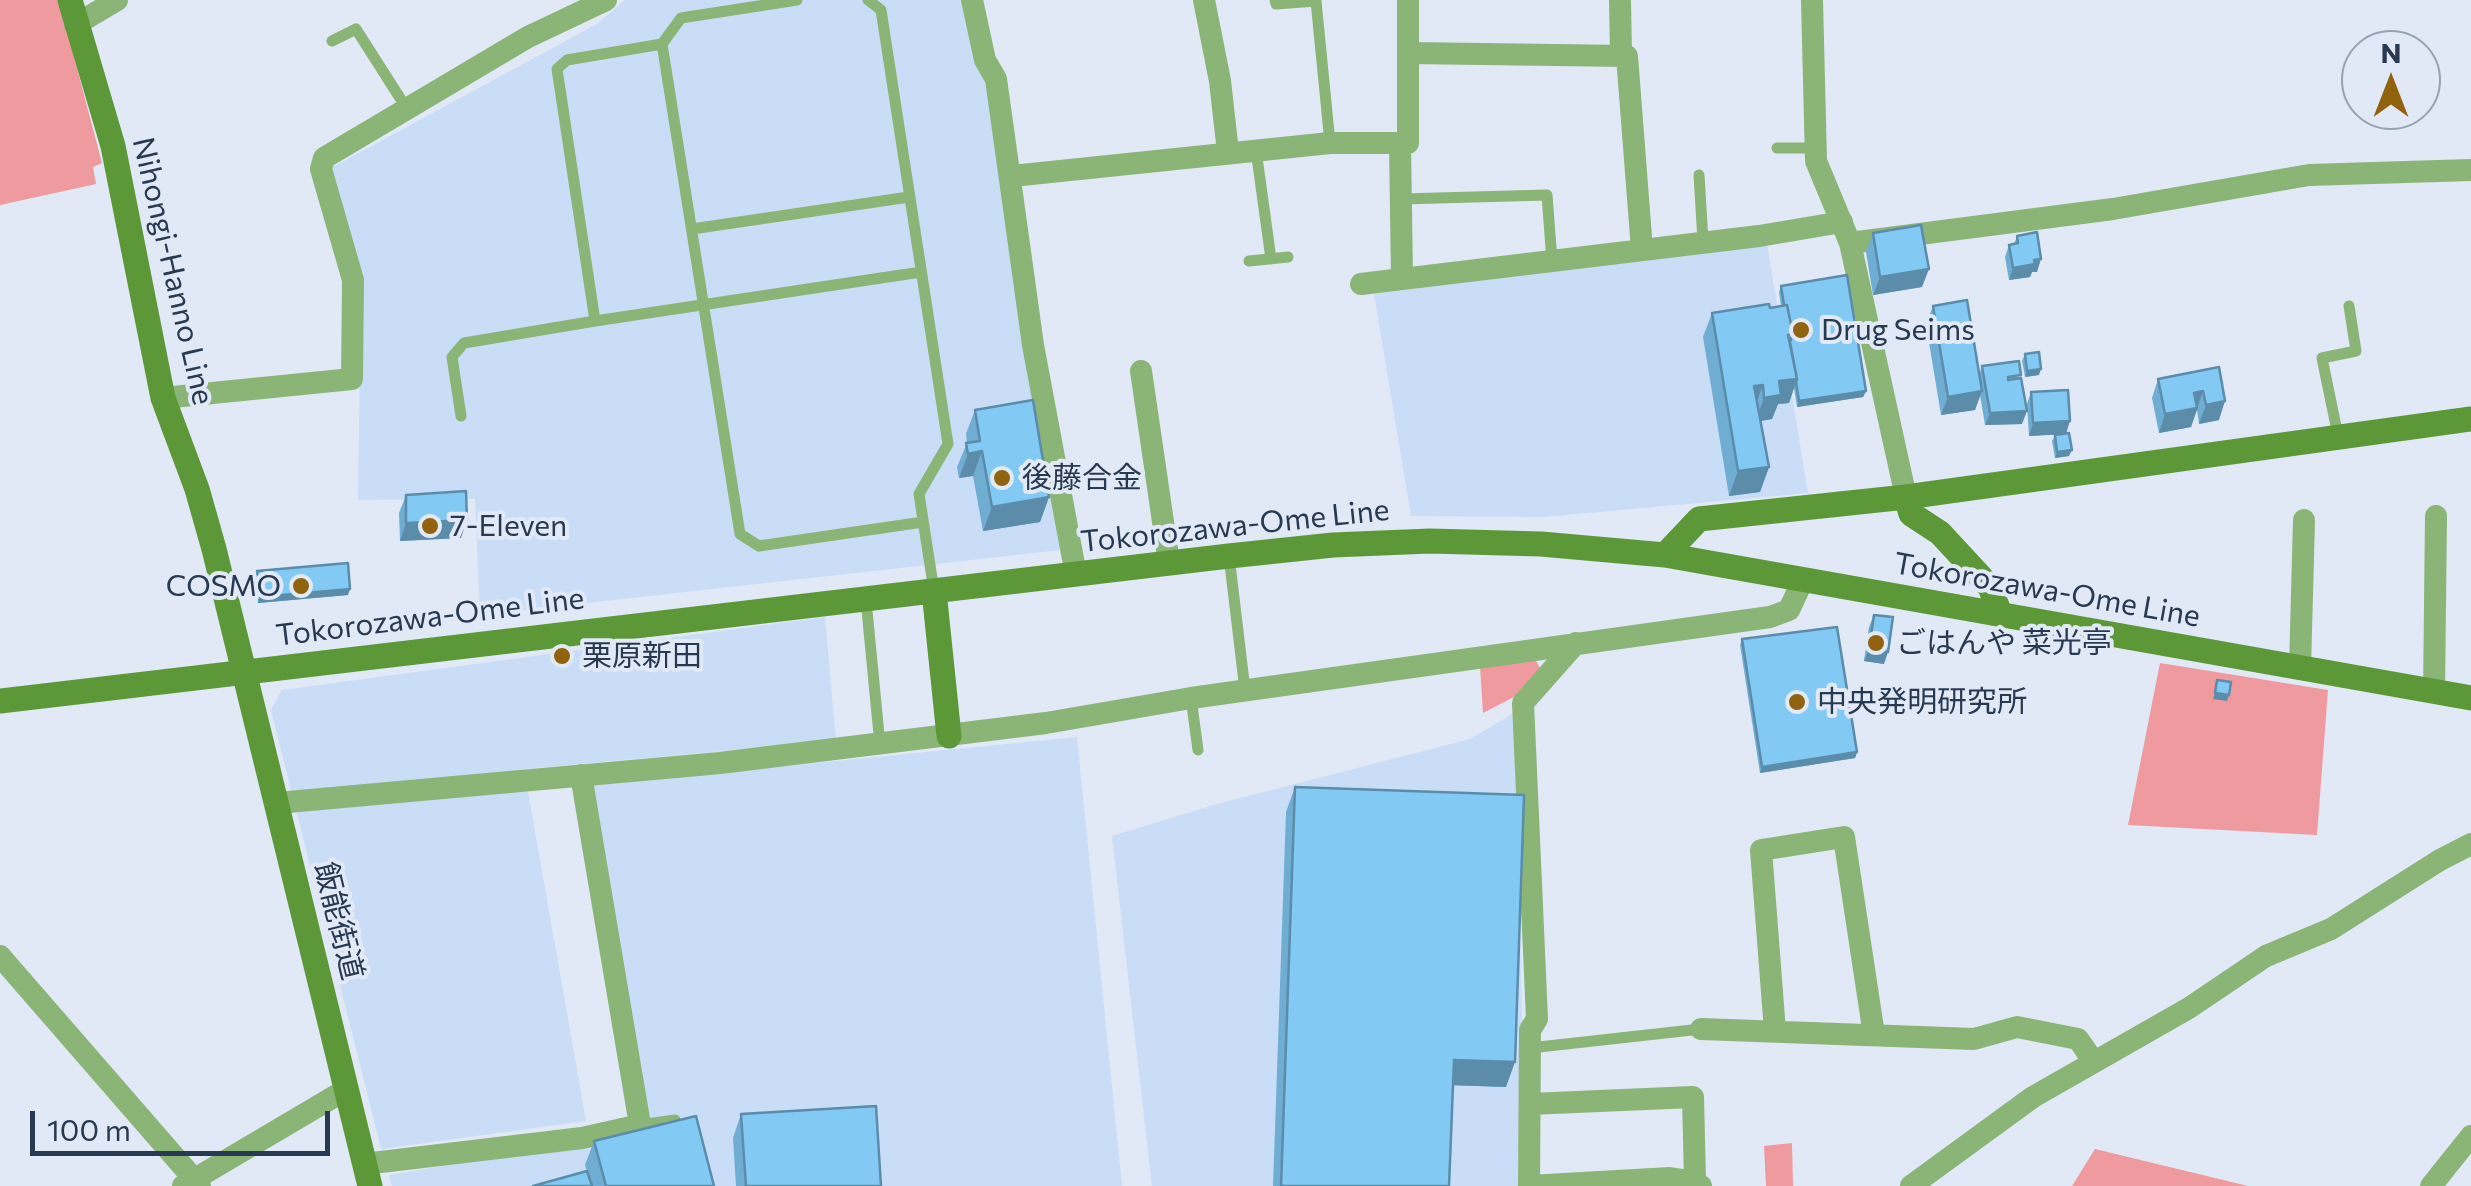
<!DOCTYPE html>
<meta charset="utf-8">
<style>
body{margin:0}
#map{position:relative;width:2471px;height:1186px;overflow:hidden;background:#e0e9f5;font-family:Commissioner,sans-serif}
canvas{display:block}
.north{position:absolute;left:2341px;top:30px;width:100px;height:100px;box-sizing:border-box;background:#e0e9f5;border:2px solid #96a3b3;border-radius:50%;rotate:0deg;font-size:28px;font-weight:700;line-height:40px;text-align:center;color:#283a51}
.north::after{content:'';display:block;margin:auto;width:35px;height:45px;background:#91630e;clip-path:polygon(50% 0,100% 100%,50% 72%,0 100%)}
.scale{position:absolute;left:30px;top:1111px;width:300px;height:45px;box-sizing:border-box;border:5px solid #283a51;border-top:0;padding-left:12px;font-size:30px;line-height:35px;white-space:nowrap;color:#283a51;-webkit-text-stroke:8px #e0e9f5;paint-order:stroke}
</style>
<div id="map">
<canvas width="2471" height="1186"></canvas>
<div class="north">N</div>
<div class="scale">100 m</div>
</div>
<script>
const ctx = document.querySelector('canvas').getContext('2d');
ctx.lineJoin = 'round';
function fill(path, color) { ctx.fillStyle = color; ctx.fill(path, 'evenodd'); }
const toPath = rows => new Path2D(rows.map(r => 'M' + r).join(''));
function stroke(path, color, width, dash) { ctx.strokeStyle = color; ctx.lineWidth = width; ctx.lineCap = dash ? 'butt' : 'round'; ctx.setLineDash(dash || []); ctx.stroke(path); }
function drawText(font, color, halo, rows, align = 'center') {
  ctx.font = font + ' Commissioner,"Noto Sans JP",sans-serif'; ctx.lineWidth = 8; ctx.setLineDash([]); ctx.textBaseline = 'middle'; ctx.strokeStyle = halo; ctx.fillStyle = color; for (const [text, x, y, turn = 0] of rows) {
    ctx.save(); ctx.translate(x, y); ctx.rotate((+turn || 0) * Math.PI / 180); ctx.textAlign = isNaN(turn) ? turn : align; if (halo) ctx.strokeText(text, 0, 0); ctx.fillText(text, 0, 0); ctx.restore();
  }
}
const built = toPath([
 [625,0,963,0,988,83,1061,550,480,615,475,499,358,500,361,280,331,168,597,24],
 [1767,244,1808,493,1544,517,1411,516,1374,294],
 [825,617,836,741,524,769,586,1121,381,1149,271,710,282,690],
 [1516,712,1525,1186,1152,1186,1112,836,1217,804,1470,739],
 [1077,737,1122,1186,392,1186,389,1175,651,1131,593,785]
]);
const green = toPath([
 [0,0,59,0,102,163,93,167,96,184,0,205],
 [1534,657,1542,672,1514,697,1483,713,1480,666],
 [2160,663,2328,690,2317,835,2128,825],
 [1792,1143,1793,1186,1766,1186,1764,1146],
 [2095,1149,2248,1186,2072,1186]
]);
const lane = toPath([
 [868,0,881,10,948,444,919,494,934,591],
 [1275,0,1276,4,1316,1,1330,143],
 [332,41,356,29,407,109],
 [662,44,740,534,759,546,923,522],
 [1777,148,1815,148],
 [1256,150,1271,259],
 [1699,175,1703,241],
 [1401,199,1547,195,1552,261],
 [692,229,909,197],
 [1249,261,1288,257],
 [595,321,921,272],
 [461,416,452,357,464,343,595,321,557,69,567,60,662,44,681,18,797,0],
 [2338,436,2322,358,2356,351,2349,306],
 [1229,556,1245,690],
 [866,600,880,745],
 [1191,698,1198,750],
 [1530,1048,1701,1029],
 [640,1125,675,1120]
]);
const street = toPath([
 [972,0,985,60,996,79,1033,345,1076,575],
 [1204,0,1220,81,1228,152],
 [1620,0,1621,56],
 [1812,0,1816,161,1850,243,1906,497],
 [75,25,117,0],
 [1409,53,1627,56,1642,250],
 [1400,144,1402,277],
 [1012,176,1330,143,1408,143,1408,0],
 [1850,243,2113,209,2309,175,2471,170],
 [1361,284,1759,236,1842,222],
 [1141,371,1169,563],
 [163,398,352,379,353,280,321,169,324,158,528,37,606,0],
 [1576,643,1523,703,1537,1019,1530,1030,1529,1186,1670,1178,1695,1182,1701,1186],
 [2300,668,2304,520],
 [2434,692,2436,516],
 [277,803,720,763,1046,723,1191,698,1770,617,1789,610,1803,580],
 [0,956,200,1186],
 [1701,1029,1974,1039,2017,1027,2078,1039,2094,1062],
 [1775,1031,1761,850,1844,837,1874,1035],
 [1530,1104,1693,1097,1695,1182],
 [364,1164,582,1138,640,1125,581,775],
 [183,1186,347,1089],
 [1911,1186,2033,1097,2189,1008,2266,956,2331,929,2440,860,2471,844],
 [2431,1186,2471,1136]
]);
const secondary = toPath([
 [70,0,113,146,163,398,197,489,214,549,370,1186],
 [1906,497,1911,514,1940,533,1990,587,2000,614],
 [1665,555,1699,519,1906,497,2471,419],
 [934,591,949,736],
 [0,701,1229,556,1333,545,1430,541,1541,544,1665,555,2471,698]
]);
const wall = toPath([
 [1873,233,1922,287,1873,295,1866,252],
 [2017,236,2037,272,2032,272,2030,277,2009,280,2005,257,2009,245,2014,244],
 [1781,286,1866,391,1863,397,1797,407,1794,388,1789,403,1778,404,1772,419,1760,421,1769,467,1760,492,1729,496,1703,337,1712,313,1781,306,1779,292],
 [1933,306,1979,375,1982,366,2020,378,2022,424,1985,425,1980,395,1975,410,1941,415,1926,324],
 [2025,354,2039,375,2025,377,2022,361],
 [2219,367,2219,420,2199,424,2197,410,2191,427,2159,433,2152,398,2158,379],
 [2031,392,2066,433,2069,456,2055,458,2052,441,2055,435,2060,434,2029,436,2027,404],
 [975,410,1049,497,1040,522,983,531,973,476,959,478,957,467,967,443,966,434],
 [406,495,461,538,400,541,399,513],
 [257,571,348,595,258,603,255,577],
 [1874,615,1884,664,1864,661,1869,627],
 [1742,639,1857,752,1855,758,1760,773,1740,645],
 [1295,787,1506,1087,1453,1085,1449,1186,1273,1186,1286,812],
 [741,1114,881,1186,736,1186,733,1138],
 [594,1141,714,1186,533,1186,587,1171,585,1165]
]);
const shadedWall = toPath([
 [2041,259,2037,272,2032,272,2030,277,2009,280,2013,268],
 [1929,269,1922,287,1873,295,1880,277],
 [2041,369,2039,375,2025,377,2027,371],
 [1797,379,1789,403,1778,404,1772,419,1755,422,1764,398,1779,381],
 [1763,385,1754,409,1754,386],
 [1866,391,1863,397,1797,407,1799,401],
 [1982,391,1975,410,1941,415,1948,397],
 [2203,391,2191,427,2159,433,2165,414,2194,393],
 [2225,401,2219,420,2199,424,2206,405],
 [2027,411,2022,424,1985,425,1990,413],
 [2070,421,2066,434,2029,436,2033,423],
 [2072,450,2069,456,2055,458,2057,452],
 [982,451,973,476,959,478,968,454],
 [1769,467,1760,492,1729,496,1738,471],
 [1049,497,1040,522,983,531,992,507],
 [467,520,461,538,400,541,406,523],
 [350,589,348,595,258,603,260,597],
 [1869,649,1888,652,1884,664,1864,661],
 [2215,693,2229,695,2227,701,2213,699],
 [1857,752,1855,758,1760,773,1762,767],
 [1454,1060,1515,1062,1506,1087,1445,1085]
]);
const building = toPath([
 [1921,225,1929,269,1880,277,1873,233,1921,225],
 [2037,232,2041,259,2034,260,2035,264,2013,268,2009,245,2018,243,2017,236,2037,232],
 [1847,275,1866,391,1799,401,1796,382,1797,379,1790,342,1793,334,1787,305,1784,305,1781,286,1847,275],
 [1967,300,1982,391,1948,397,1933,306,1967,300],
 [1769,304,1770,308,1787,305,1793,334,1788,335,1797,379,1779,381,1781,395,1764,398,1763,385,1754,386,1769,467,1738,471,1712,313,1769,304],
 [2039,352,2041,369,2027,371,2025,354,2039,352],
 [2019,361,2021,375,2008,377,2008,380,2021,378,2027,411,1990,413,1982,366,2019,361],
 [2219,367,2225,401,2206,405,2203,391,2194,393,2197,408,2165,414,2158,379,2219,367],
 [2068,390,2070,421,2033,423,2031,392,2068,390],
 [1033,400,1049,497,992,507,982,451,968,454,966,443,980,441,975,410,1033,400],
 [2069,433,2072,450,2057,452,2055,435,2069,433],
 [466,491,467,520,406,523,406,495,466,491],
 [348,563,350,589,260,597,257,571,348,563],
 [1874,615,1893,617,1888,652,1869,649,1874,615],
 [1837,627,1857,752,1762,767,1742,639,1837,627],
 [2217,680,2231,682,2229,695,2215,693,2217,680],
 [1295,787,1524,795,1515,1062,1454,1060,1449,1186,1281,1186,1295,787],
 [876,1106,881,1186,746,1186,741,1114,876,1106],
 [696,1116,714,1186,606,1186,594,1141,696,1116],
 [587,1171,592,1186,533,1186,587,1171]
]);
const markers = [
 [1801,330,10,"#91630e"],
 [1002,478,10,"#91630e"],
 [430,526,10,"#91630e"],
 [301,586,10,"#91630e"],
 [1876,643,10,"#91630e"],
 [562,656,10,"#91630e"],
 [1797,702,10,"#91630e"]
];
const streetNames = [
 ["Nihongi-Hanno Line",173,271,77],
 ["Tokorozawa-Ome Line",1235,526,-6],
 ["Tokorozawa-Ome Line",2047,590,10],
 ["Tokorozawa-Ome Line",430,617,-7],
 ["飯能街道",339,921,76]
];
const poiNames = [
 ["Drug Seims",1821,330],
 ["後藤合金",1022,478],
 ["7-Eleven",450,526],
 ["COSMO",281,586,"right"],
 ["ごはんや 菜光亭",1896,643],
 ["栗原新田",582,656],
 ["中央発明研究所",1817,702]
];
fill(built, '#caddf7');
fill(green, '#ef9a9f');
stroke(lane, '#8bb477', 11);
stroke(street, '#8bb477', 22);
stroke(secondary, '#5c9838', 25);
fill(wall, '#70add2');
fill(shadedWall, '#5b8dab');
fill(building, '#82c9f4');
stroke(building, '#5b8dab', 2.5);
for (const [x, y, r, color] of markers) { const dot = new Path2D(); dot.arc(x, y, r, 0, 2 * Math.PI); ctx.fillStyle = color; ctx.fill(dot); stroke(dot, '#e0e9f5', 4); }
drawText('30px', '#283a51', '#e0e9f5', streetNames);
drawText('30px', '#283a51', '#e0e9f5', poiNames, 'left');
</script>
